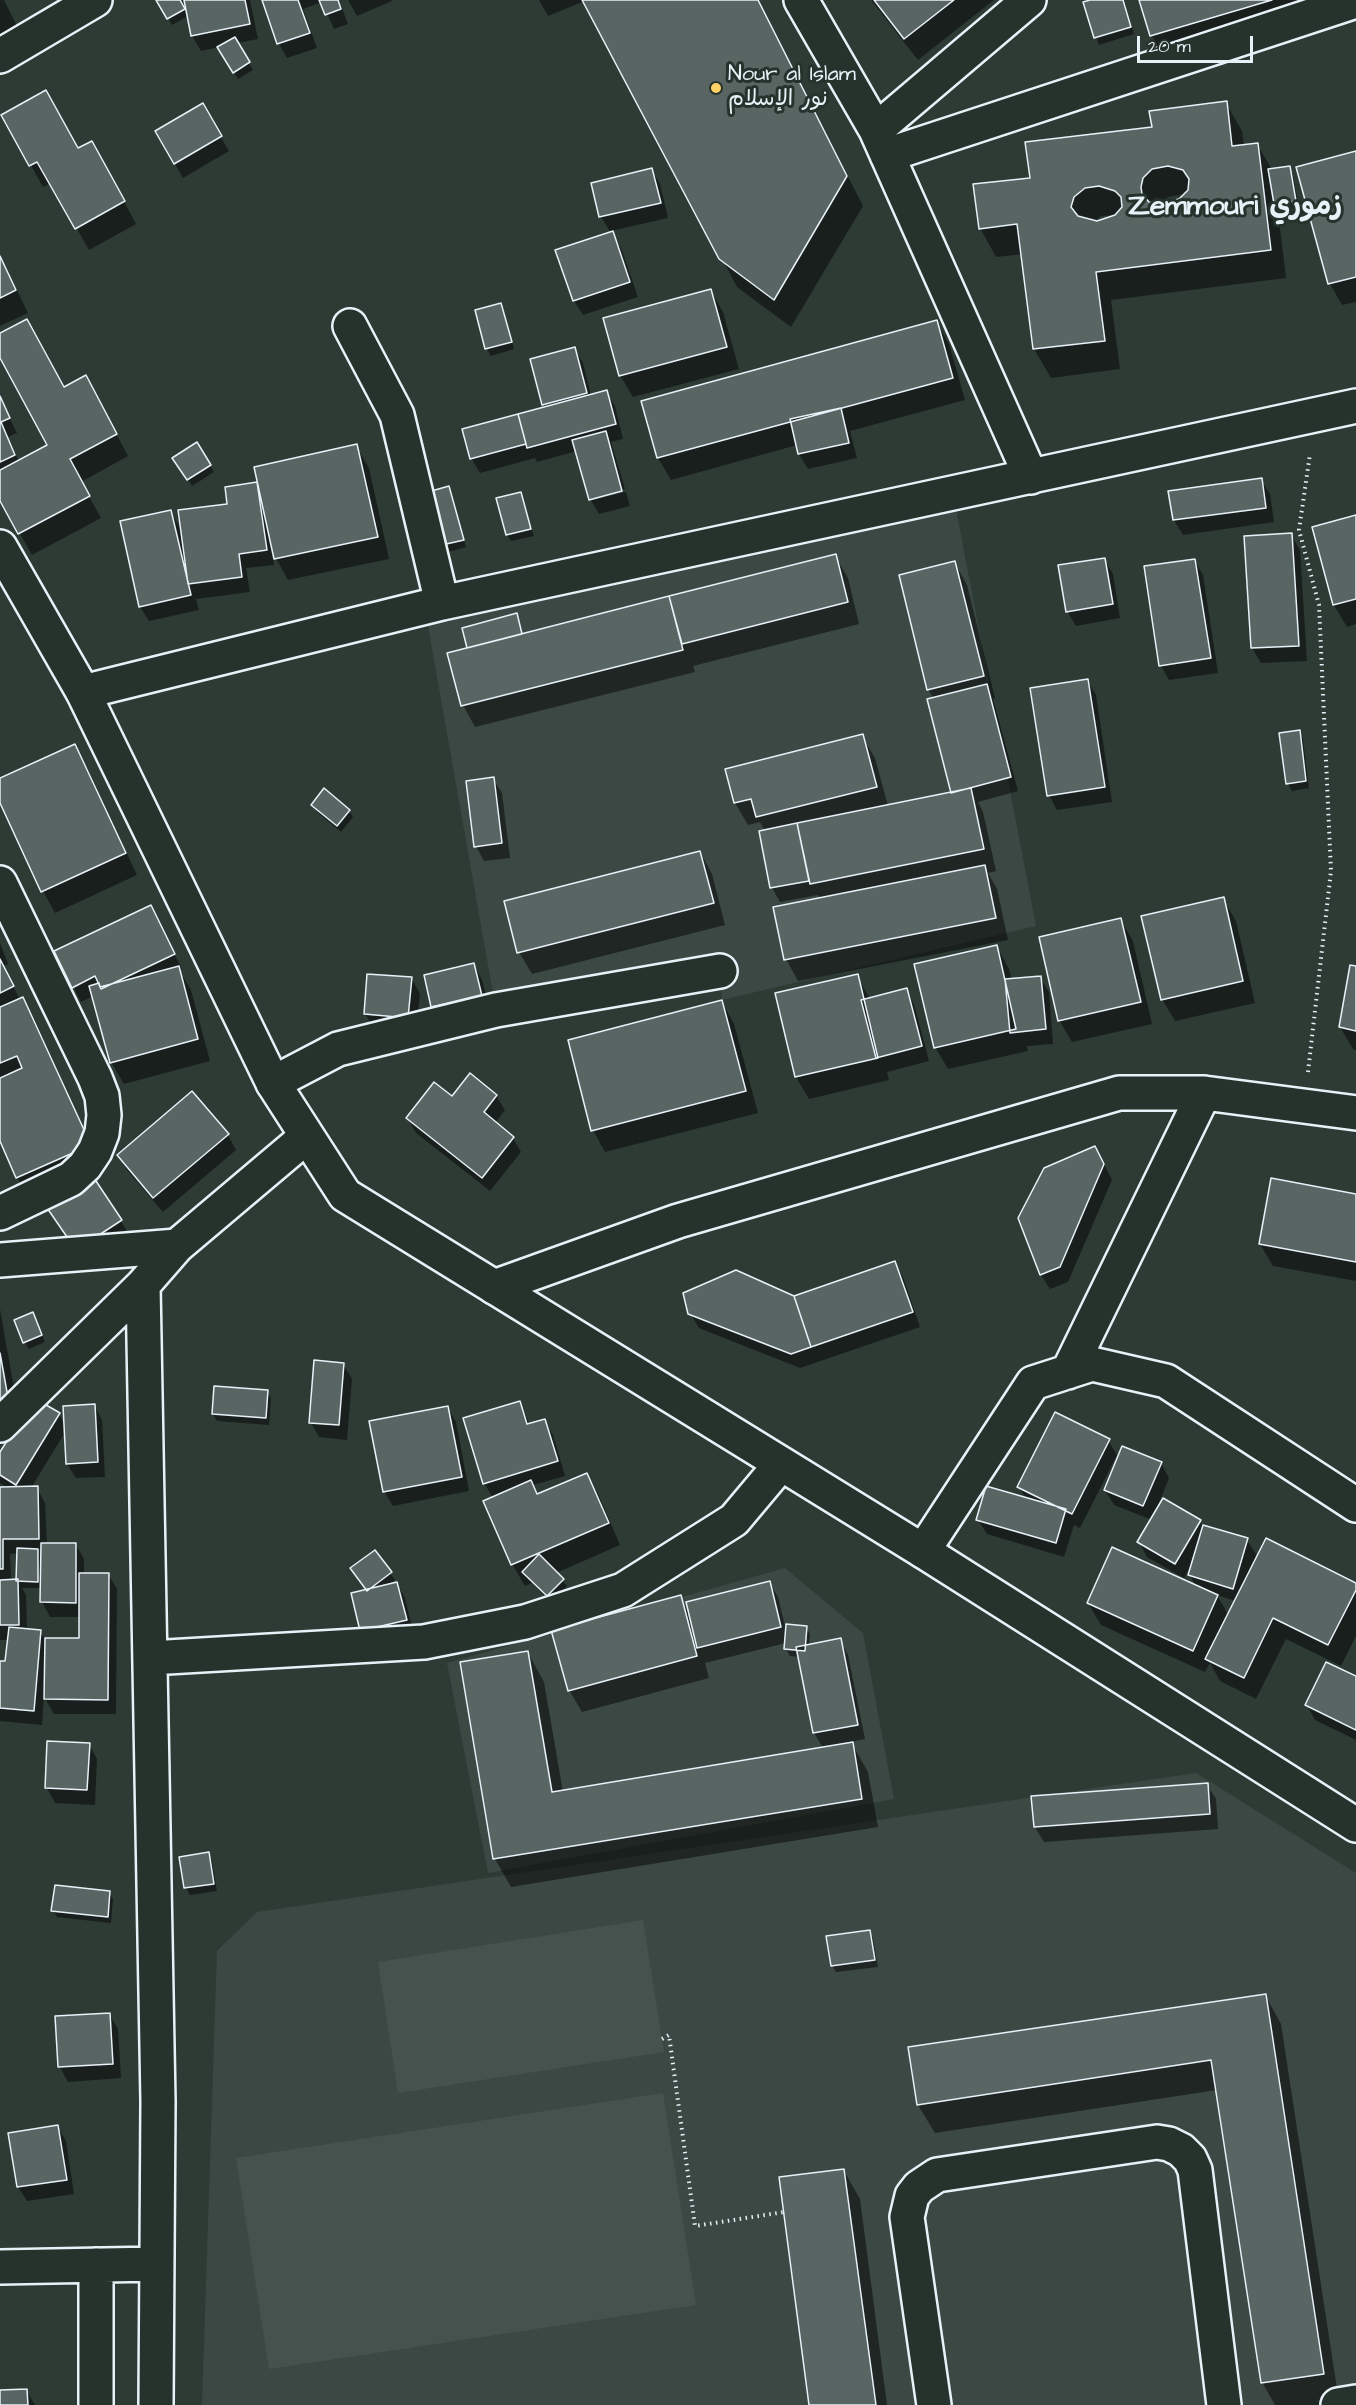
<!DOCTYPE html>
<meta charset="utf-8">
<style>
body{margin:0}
#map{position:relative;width:1356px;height:2405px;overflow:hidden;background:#2e3b35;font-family:"Architects Daughter",sans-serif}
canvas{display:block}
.scale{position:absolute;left:1137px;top:36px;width:116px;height:27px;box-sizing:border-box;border:3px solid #e8f1f8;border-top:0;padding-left:8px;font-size:18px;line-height:21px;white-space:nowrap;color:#e8f1f8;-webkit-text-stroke:4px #26332d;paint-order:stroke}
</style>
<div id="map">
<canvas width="1356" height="2405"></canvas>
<div class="scale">20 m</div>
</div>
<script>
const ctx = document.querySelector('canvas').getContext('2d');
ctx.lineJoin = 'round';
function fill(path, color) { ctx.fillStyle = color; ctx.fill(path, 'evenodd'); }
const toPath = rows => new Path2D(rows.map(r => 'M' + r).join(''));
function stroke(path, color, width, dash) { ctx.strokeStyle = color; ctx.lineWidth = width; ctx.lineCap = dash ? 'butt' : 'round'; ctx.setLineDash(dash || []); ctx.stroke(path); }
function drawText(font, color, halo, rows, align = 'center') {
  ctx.font = font + ' "Architects Daughter","Playpen Sans Arabic",sans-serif'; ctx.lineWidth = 6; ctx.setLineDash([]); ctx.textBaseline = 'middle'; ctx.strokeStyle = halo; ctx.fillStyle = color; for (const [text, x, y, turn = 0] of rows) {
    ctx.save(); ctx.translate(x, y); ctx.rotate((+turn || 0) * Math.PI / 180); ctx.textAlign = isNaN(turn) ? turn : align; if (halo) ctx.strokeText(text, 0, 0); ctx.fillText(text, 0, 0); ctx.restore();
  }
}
const built = toPath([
 [953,494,1036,926,722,1000,720,972,496,1010,425,609],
 [785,1568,863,1633,894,1799,488,1873,447,1663],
 [1196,1773,1356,1873,1356,2405,202,2405,217,1951,257,1912]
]);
const green = toPath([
 [643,1920,664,2052,398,2093,378,1962],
 [663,2093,696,2305,269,2369,236,2158]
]);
const shadow = toPath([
 [0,0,4,0,17,26,0,34],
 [158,0,179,0,188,16,172,25],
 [185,0,250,0,258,39,237,43,253,70,238,79,219,47,201,51,192,36],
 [263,0,339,0,348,24,334,29,322,2,303,9,317,48,287,58,279,44],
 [348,0,391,0,392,1,357,16],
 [539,0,758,0,863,206,791,327,737,287,585,1,548,16],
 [871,0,994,0,918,60],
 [1095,0,1124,0,1134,34,1099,45,1085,3],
 [1141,0,1356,0,1168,64,1152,36],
 [1226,103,1242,131,1244,146,1257,144,1272,170,1289,168,1293,175,1299,208,1278,211,1286,278,1111,300,1120,369,1051,378,1034,349,1023,254,996,257,980,228,1032,179,1153,128],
 [1186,194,1180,201,1161,205,1168,197],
 [1116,215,1116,216,1092,224,1101,216],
 [202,105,229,151,183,178,157,132],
 [3,115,78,150,104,164,136,224,89,250,51,183,43,187],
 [1356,153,1356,302,1342,305,1330,284],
 [651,169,660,184,668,218,611,231,621,248,638,297,583,315,574,301,557,251,611,233,601,217],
 [0,255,28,313,0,326],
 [711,291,723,312,739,369,633,397,620,375],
 [500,305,504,312,514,349,491,356,487,349,477,311],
 [937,322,949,344,965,400,850,431,857,458,808,469,799,454,797,445,671,480,658,458,643,402],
 [0,335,64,389,98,399,128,456,81,482,101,518,32,555,0,498,0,399,17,433,8,437,19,462,49,446,0,354],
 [574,348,583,363,591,396,606,392,615,406,623,439,611,442,625,489,592,497,592,500,626,492,630,506,599,514,590,499,577,451,537,462,535,458,480,473,471,458,546,408,544,405],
 [197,444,214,472,192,486,174,458],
 [356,446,369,468,389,559,288,580,273,553,274,565,246,568,250,592,196,599,199,610,149,621,140,607,121,522,170,511,182,531,229,505,257,484,260,489],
 [1261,480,1270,494,1274,522,1183,535,1174,520,1170,492],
 [448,488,452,495,466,547,448,552,444,545],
 [520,494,534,536,511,541,507,535],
 [1356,516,1356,624,1347,627,1334,605],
 [1291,535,1300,550,1307,661,1261,663,1252,648,1245,537],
 [835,556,848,578,859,624,693,666,695,672,475,727,463,705,469,649,516,615,523,635],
 [1105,560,1113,574,1120,618,1076,626,1067,611],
 [1194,560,1203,575,1218,673,1169,680,1161,666,1145,568],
 [955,563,967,585,995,698,993,699,1018,791,978,802,983,812,996,871,988,873,997,889,1008,940,798,981,786,959,821,899,818,895,780,902,772,888,765,831,760,822,748,825,735,803,727,770,862,736,875,758,888,806,952,793,934,699,928,689],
 [1087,680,1096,695,1112,802,1057,810,1049,795],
 [1299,732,1303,739,1309,788,1292,791,1288,784],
 [74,745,87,767,137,875,55,913,43,891,0,799,0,780],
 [493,779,502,793,510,858,484,861,476,846],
 [313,805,349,811,353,817,341,832,317,812],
 [700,852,712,874,725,925,532,974,519,952],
 [1223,899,1236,921,1255,1003,1175,1021,1162,999],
 [1120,919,1133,941,1152,1024,1072,1042,1059,1020],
 [158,922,182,969,179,970,191,990,210,1061,124,1084,111,1062,93,996,81,1002,56,952],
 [0,943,8,964,3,966,20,1000,23,999,35,1020,102,1168,30,1199,17,1177,0,1137],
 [997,947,1009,969,1012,980,1040,978,1049,992,1053,1044,1027,1046,1028,1051,948,1069,935,1047],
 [474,965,482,980,490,1010,441,1022,432,1007,425,976],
 [1356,968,1356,1050,1353,1049,1340,1027],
 [857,976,870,999,906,990,914,1004,929,1061,887,1072,889,1080,809,1099,796,1077],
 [412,979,420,994,416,1032,374,1028,365,1014],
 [722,1002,734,1024,758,1113,605,1152,593,1130],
 [192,1093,228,1135,236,1150,163,1212,127,1170,119,1156],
 [496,1096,505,1110,495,1123,513,1138,521,1152,490,1191,416,1133,407,1118,452,1098],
 [1103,1162,1112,1180,1068,1282,1050,1289,1041,1275,1020,1218],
 [1356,1195,1356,1281,1273,1266,1260,1244],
 [56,1220,121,1221,129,1235,85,1264],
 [895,1263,903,1277,920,1327,800,1368,699,1328,690,1313,794,1297],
 [0,1309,20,1423,59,1414,65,1426,94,1405,102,1420,105,1477,76,1478,67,1464,66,1431,31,1488,37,1488,45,1503,47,1544,76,1545,84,1559,84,1574,108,1574,117,1589,116,1714,54,1714,44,1697,42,1725,0,1721,0,1662,7,1663,9,1640,0,1640,0,1489,8,1488,0,1483,0,1455,18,1425,0,1429],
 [18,1553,20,1581,11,1581,10,1554],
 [22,1588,42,1588,42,1602,50,1617,80,1617,80,1640,45,1639,40,1632,27,1630,26,1595],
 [33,1314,45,1342,29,1349,25,1342],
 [343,1364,352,1379,347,1440,319,1437,311,1423],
 [267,1391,271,1398,269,1425,217,1421,213,1414],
 [520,1403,530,1425,544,1420,553,1435,565,1476,533,1485,539,1495,587,1474,599,1496,620,1545,556,1573,567,1586,551,1602,532,1583,525,1586,512,1564,493,1498,484,1483],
 [448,1408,456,1422,469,1491,393,1506,384,1491],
 [1108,1440,1117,1455,1080,1528,1074,1525,1064,1557,987,1534,978,1520,1026,1498,1019,1487],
 [1161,1463,1169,1478,1157,1508,1199,1521,1203,1527,1247,1540,1256,1554,1255,1563,1356,1584,1356,1636,1341,1666,1286,1639,1256,1699,1220,1681,1210,1663,1205,1672,1101,1625,1088,1603,1196,1587,1190,1575,1192,1564,1184,1578,1147,1557,1139,1542,1152,1520,1114,1505,1105,1490],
 [1217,1595,1236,1601,1228,1616,1226,1611],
 [375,1552,395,1580,386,1586,397,1584,405,1598,414,1635,370,1646,367,1591],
 [769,1582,778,1597,785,1626,806,1627,810,1634,809,1646,840,1640,848,1655,865,1739,851,1742,868,1772,878,1827,511,1887,495,1859,462,1664,528,1653,544,1682,563,1792,823,1748,814,1733,800,1657,790,1656,786,1649,786,1643,705,1663,709,1678,582,1712,569,1690,680,1597,689,1613],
 [1356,1678,1356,1740,1315,1720,1307,1705],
 [89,1744,97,1759,95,1805,55,1803,47,1788],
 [1207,1785,1216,1799,1218,1829,1044,1842,1035,1827,1033,1798],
 [208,1854,212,1861,217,1891,190,1895,186,1888,181,1858],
 [109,1892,113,1899,111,1923,57,1917,53,1910],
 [869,1931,873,1938,878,1967,836,1972,832,1965],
 [1265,1995,1281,2024,1339,2402,1321,2405,1275,2405,1262,2382,1217,2090,935,2133,918,2105],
 [109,2014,118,2029,121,2078,68,2082,60,2067],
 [57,2126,66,2141,74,2194,27,2201,18,2187],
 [844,2171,860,2199,887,2405,811,2405],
 [26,2390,35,2405,0,2405,0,2391]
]);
const building = toPath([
 [156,0,180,0,185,9,167,19,156,0],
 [184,0,245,0,250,24,191,36,184,0],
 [262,0,298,0,310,33,277,44,262,0],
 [319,0,338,0,341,9,325,15,319,0],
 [582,0,758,0,847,176,774,300,719,259,582,0],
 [874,0,954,0,904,39,874,0],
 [1090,0,1123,0,1131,27,1094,38,1083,2,1090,0],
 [1139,0,1272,0,1150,36,1139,0],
 [235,37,250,62,233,73,217,47,235,37],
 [46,90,78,148,92,141,125,201,75,229,37,162,29,166,1,115,46,90],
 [1227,101,1232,146,1258,143,1271,250,1096,272,1105,341,1033,349,1017,224,979,229,973,184,1030,178,1025,142,1152,127,1149,111,1227,101],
 [1168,166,1183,170,1189,179,1188,190,1179,199,1163,203,1149,202,1142,194,1141,187,1143,178,1152,169,1168,166],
 [1099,186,1115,191,1121,197,1122,207,1115,215,1097,221,1078,216,1071,207,1074,197,1085,188,1099,186],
 [203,103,222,136,174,164,155,131,203,103],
 [1356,151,1356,277,1328,284,1296,167,1356,151],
 [1290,166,1296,201,1274,204,1268,169,1290,166],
 [652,168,661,203,599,217,591,183,652,168],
 [613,231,630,282,573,301,555,250,613,231],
 [0,256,16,290,0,298,0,256],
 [711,289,727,347,619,376,603,318,711,289],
 [501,303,512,342,485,349,475,310,501,303],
 [27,319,64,387,86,375,117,434,70,459,90,496,18,534,0,501,0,470,47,445,0,358,0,333,27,319],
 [937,320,953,378,657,458,641,401,937,320],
 [575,347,587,393,542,405,530,359,575,347],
 [607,390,616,424,527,448,518,414,607,390],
 [0,396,10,418,1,422,15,455,0,462,0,396],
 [841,408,849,443,798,454,790,419,841,408],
 [518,414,526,444,470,459,462,429,518,414],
 [606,431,622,491,589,500,572,440,606,431],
 [197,442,211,465,187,480,172,458,197,442],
 [357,444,378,537,274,559,254,467,357,444],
 [1262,478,1266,508,1173,520,1168,491,1262,478],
 [257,482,267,550,239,554,242,577,188,584,178,510,227,504,225,487,257,482],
 [449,486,464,540,442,545,428,492,449,486],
 [521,492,531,529,506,535,496,498,521,492],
 [171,510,191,595,139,607,120,521,171,510],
 [1356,515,1356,599,1333,605,1312,527,1356,515],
 [1292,533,1299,646,1251,648,1244,536,1292,533],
 [836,554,848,602,682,644,669,596,836,554],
 [1105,558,1113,604,1066,612,1058,565,1105,558],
 [1195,559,1211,658,1159,666,1144,566,1195,559],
 [955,561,984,676,927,690,899,575,955,561],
 [669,596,683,650,461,706,447,653,669,596],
 [517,613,522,634,467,648,462,628,517,613],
 [1088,679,1105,787,1047,796,1030,688,1088,679],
 [987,684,1011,777,951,793,927,699,987,684],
 [1300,730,1306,781,1286,784,1279,733,1300,730],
 [863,734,877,787,756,817,751,799,734,803,725,769,863,734],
 [75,744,126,853,41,892,0,803,0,778,75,744],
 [494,777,502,843,474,847,466,781,494,777],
 [324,788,350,810,337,826,311,805,324,788],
 [971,788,984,849,810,884,797,823,971,788],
 [797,823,809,881,770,888,759,831,797,823],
 [700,851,714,903,517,953,504,901,700,851],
 [985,865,996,918,784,960,773,907,985,865],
 [1224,897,1243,981,1161,1000,1141,916,1224,897],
 [151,905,175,954,101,989,95,976,72,988,54,951,151,905],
 [1121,918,1141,1002,1058,1021,1039,937,1121,918],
 [997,945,1016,1029,934,1048,914,964,997,945],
 [0,959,14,986,0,993,0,959],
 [474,963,482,996,431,1007,424,975,474,963],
 [1350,965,1356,966,1356,1031,1339,1027,1350,965],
 [179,966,198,1039,110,1063,89,986,99,983,100,987,179,966],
 [367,974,412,977,408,1018,364,1014,367,974],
 [858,974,878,1058,795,1077,775,993,858,974],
 [1041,976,1046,1029,1010,1033,1005,979,1041,976],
 [907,988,922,1046,876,1058,861,1000,907,988],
 [23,997,91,1145,16,1178,0,1141,0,1078,22,1068,17,1056,0,1063,0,1007,23,997],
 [722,1000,746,1091,591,1131,568,1040,722,1000],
 [470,1073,497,1095,484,1112,514,1137,482,1178,406,1118,434,1082,452,1096,470,1073],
 [192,1091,229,1134,153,1198,117,1155,192,1091],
 [1095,1146,1104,1164,1060,1267,1040,1275,1018,1218,1044,1168,1095,1146],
 [92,1175,122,1220,76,1250,45,1205,92,1175],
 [1271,1178,1356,1194,1356,1262,1259,1244,1271,1178],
 [895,1261,913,1312,811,1347,794,1296,895,1261],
 [736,1270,794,1296,811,1347,791,1354,688,1314,683,1293,736,1270],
 [33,1312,42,1335,23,1343,14,1320,33,1312],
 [0,1353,9,1403,0,1404,0,1353],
 [314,1360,344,1363,339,1425,309,1423,314,1360],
 [214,1386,268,1390,266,1418,212,1414,214,1386],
 [34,1398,60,1413,16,1485,0,1475,0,1452,34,1398],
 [520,1401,527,1424,545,1419,558,1461,483,1484,463,1418,520,1401],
 [95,1404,98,1462,66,1464,63,1406,95,1404],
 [448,1406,462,1477,383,1492,369,1421,448,1406],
 [1055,1412,1110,1439,1072,1514,1017,1487,1055,1412],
 [1122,1446,1162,1462,1143,1506,1104,1490,1122,1446],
 [587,1473,609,1523,511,1565,483,1501,531,1480,537,1494,587,1473],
 [38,1486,39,1539,3,1539,3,1569,0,1569,0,1487,38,1486],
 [986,1486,1066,1509,1056,1543,976,1520,986,1486],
 [1163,1498,1201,1520,1175,1564,1137,1542,1163,1498],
 [1203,1525,1248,1538,1233,1589,1188,1575,1203,1525],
 [1266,1538,1356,1583,1356,1590,1328,1645,1273,1618,1244,1678,1205,1659,1266,1538],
 [41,1543,76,1543,76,1603,40,1602,41,1543],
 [1112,1547,1218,1595,1193,1651,1087,1603,1112,1547],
 [17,1548,38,1549,38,1582,16,1581,17,1548],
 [375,1550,392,1572,367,1591,350,1568,375,1550],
 [539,1554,564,1579,547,1596,522,1572,539,1554],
 [79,1573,109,1573,108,1700,44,1699,45,1638,79,1638,79,1573],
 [18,1579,19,1625,0,1625,0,1580,18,1579],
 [770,1581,781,1627,697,1648,686,1602,770,1581],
 [397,1582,407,1620,360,1631,351,1593,397,1582],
 [681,1595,697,1656,568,1691,551,1630,681,1595],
 [786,1624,807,1626,805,1651,784,1649,786,1624],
 [9,1627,41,1630,34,1711,0,1708,0,1661,5,1661,9,1627],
 [841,1638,858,1725,813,1733,796,1647,841,1638],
 [528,1651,552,1792,853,1742,862,1799,493,1859,460,1662,528,1651],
 [1326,1662,1356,1676,1356,1730,1305,1705,1326,1662],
 [47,1741,90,1743,87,1790,45,1788,47,1741],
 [1208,1783,1210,1814,1034,1827,1031,1796,1208,1783],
 [209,1852,214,1884,184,1888,179,1857,209,1852],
 [55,1885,110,1891,108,1917,51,1911,55,1885],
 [870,1930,875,1960,831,1966,826,1936,870,1930],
 [1266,1994,1324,2374,1261,2383,1211,2060,917,2105,908,2047,1266,1994],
 [110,2013,113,2064,58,2067,55,2016,110,2013],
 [58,2125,67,2180,17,2187,8,2133,58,2125],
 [844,2169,876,2405,809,2405,779,2177,844,2169],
 [27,2389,28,2405,0,2405,0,2390,27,2389]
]);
const path = toPath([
 [1308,1072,1331,871,1319,605,1299,530,1310,454],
 [662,2039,669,2035,695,2226,784,2212]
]);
const minor = toPath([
 [801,0,876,130,1031,477],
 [0,56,95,0],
 [876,130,1029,0],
 [887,155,1356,1],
 [350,326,397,415,442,603],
 [83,692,442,603,1356,406],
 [0,883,95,1078,102,1096,104,1115,102,1133,95,1151,85,1166,71,1179,0,1213],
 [273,1083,338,1049,496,1010,720,971],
 [0,1260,177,1246],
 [494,1287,678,1221,1119,1093,1204,1093],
 [1068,1372,1204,1093,1356,1113],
 [0,1425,143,1285],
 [923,1551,1033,1383,1092,1364,1166,1381,1356,1505],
 [150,1658,424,1642,525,1622,623,1590,734,1520,781,1464],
 [0,2267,156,2264],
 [96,2405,96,2265],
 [156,2405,158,2101,143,1285,177,1246,306,1137],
 [934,2405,907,2217,912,2196,919,2187,937,2175,1157,2142,1169,2144,1181,2150,1190,2159,1195,2170,1224,2405],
 [1338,2405,1356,2402]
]);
const major = toPath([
 [0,547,83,692,273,1083,345,1195,923,1551,1356,1825]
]);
const markers = [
 [716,88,6,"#ffd166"]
];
const poiNames = [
 ["Nour al Islam",728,75],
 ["نور الإسلام",728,100]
];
const districtNames = [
 ["Zemmouri زموري",1235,208]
];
fill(built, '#3b4843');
fill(green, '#45524e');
fill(shadow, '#0007');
fill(building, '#596563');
stroke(building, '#e8f1f8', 1.5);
stroke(minor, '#e8f1f8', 38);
stroke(major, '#e8f1f8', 38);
stroke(path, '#e8f1f8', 4, [1.5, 4.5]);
stroke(minor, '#26332d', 33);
stroke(major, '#26332d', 33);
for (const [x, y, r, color] of markers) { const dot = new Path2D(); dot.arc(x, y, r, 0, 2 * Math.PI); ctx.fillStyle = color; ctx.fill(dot); stroke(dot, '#26332d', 2); }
drawText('22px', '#e8f1f8', '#26332d', poiNames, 'left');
drawText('bold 28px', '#e8f1f8', '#26332d', districtNames);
</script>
